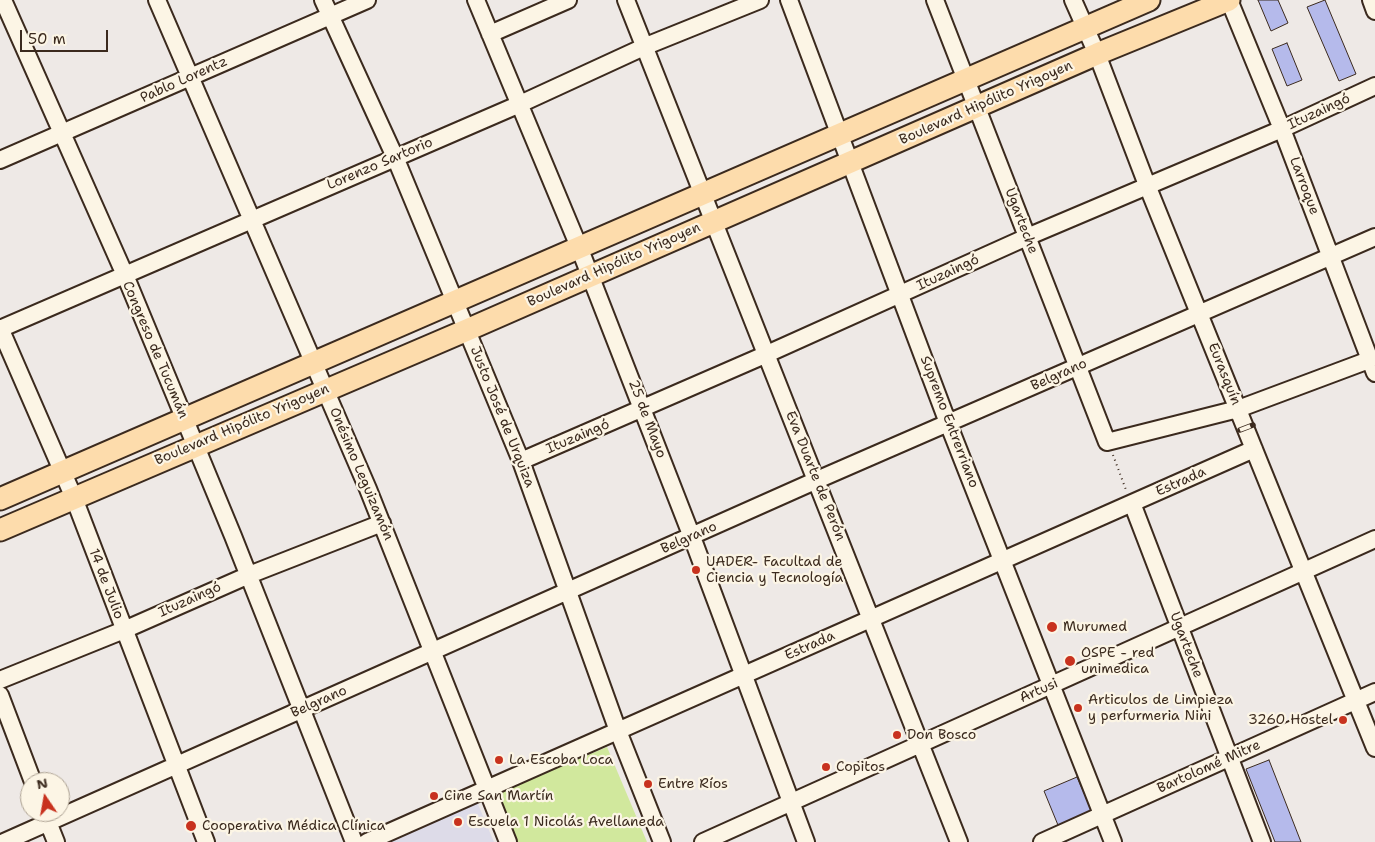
<!DOCTYPE html>
<meta charset="utf-8">
<style>
body{margin:0}
#map{position:relative;width:1375px;height:842px;overflow:hidden;background:#eee9e6;font-family:"Shantell Sans",sans-serif}
canvas{display:block}
.north{position:absolute;left:20px;top:772px;width:50px;height:50px;box-sizing:border-box;background:#fcf5e5;border:1px solid #afa495;border-radius:50%;rotate:348deg;font-size:14px;font-weight:700;line-height:20px;text-align:center;color:#3b2a1e}
.north::after{content:'';display:block;margin:auto;width:18px;height:22px;background:#c8321e;clip-path:polygon(50% 0,100% 100%,50% 72%,0 100%)}
.scale{position:absolute;left:20px;top:30px;width:88px;height:22px;box-sizing:border-box;border:2px solid #3b2a1e;border-top:0;padding-left:6px;font-size:15px;line-height:18px;white-space:nowrap;color:#3b2a1e;-webkit-text-stroke:4px #fcf5e5;paint-order:stroke}
</style>
<div id="map">
<canvas width="1375" height="842"></canvas>
<div class="north">N</div>
<div class="scale">50 m</div>
</div>
<script>
const ctx = document.querySelector('canvas').getContext('2d');
ctx.lineJoin = 'round';
function fill(path, color) { ctx.fillStyle = color; ctx.fill(path, 'evenodd'); }
const toPath = rows => new Path2D(rows.map(r => 'M' + r).join(''));
function stroke(path, color, width, dash) { ctx.strokeStyle = color; ctx.lineWidth = width; ctx.lineCap = dash ? 'butt' : 'round'; ctx.setLineDash(dash || []); ctx.stroke(path); }
function drawText(font, color, halo, rows, align = 'center') {
  ctx.font = font + ' "Shantell Sans",sans-serif'; ctx.lineWidth = 4.5; ctx.setLineDash([]); ctx.textBaseline = 'middle'; ctx.strokeStyle = halo; ctx.fillStyle = color; for (const [text, x, y, turn = 0] of rows) {
    ctx.save(); ctx.translate(x, y); ctx.rotate((+turn || 0) * Math.PI / 180); ctx.textAlign = isNaN(turn) ? turn : align; if (halo) ctx.strokeText(text, 0, 0); ctx.fillText(text, 0, 0); ctx.restore();
  }
}
const built = toPath([
 [477,802,494,842,385,842]
]);
const green = toPath([
 [607,747,647,842,518,842,497,793]
]);
const building = toPath([
 [1258,0,1278,0,1288,23,1271,31,1258,0],
 [1325,0,1356,74,1339,81,1307,7,1325,0],
 [1287,43,1302,80,1287,86,1272,49,1287,43],
 [1269,760,1301,842,1275,842,1246,769,1269,760],
 [1077,777,1094,816,1060,830,1044,791,1077,777]
]);
const path = toPath([
 [1113,455,1126,490]
]);
const minor = toPath([
 [3,0,125,275,233,536,354,842],
 [157,0,368,489,508,842],
 [323,0,395,157,521,461,618,731,662,842],
 [476,0,579,247,692,537,806,842],
 [626,0,959,842],
 [789,0,948,423,1113,842],
 [935,0,1107,442,1238,409,1369,360],
 [1073,0,1097,54,1147,185,1375,748],
 [1229,0,1282,129,1375,373],
 [1371,0,1375,11],
 [490,34,568,0],
 [0,160,367,0],
 [0,328,74,498,206,842],
 [0,329,520,104,646,46,760,0],
 [521,461,767,354,1027,237,1282,129,1375,86],
 [1132,503,1262,842],
 [0,680,124,630,249,575,382,523],
 [0,695,33,782],
 [44,812,56,842],
 [4,842,817,480,1375,237],
 [367,842,1254,449],
 [703,842,1375,539],
 [1042,842,1375,692]
]);
const major = toPath([
 [0,499,1149,0],
 [0,530,467,330,1097,54,1229,0]
]);
const rail = toPath([
 [1240,430,1253,425]
]);
const markers = [
 [696,570,5,"#c8321e"],
 [1052,627,6,"#c8321e"],
 [1070,661,6,"#c8321e"],
 [1078,708,5,"#c8321e"],
 [1343,720,5,"#c8321e"],
 [897,735,5,"#c8321e"],
 [499,760,5,"#c8321e"],
 [826,767,5,"#c8321e"],
 [648,784,5,"#c8321e"],
 [434,796,5,"#c8321e"],
 [458,822,5,"#c8321e"],
 [191,826,6,"#c8321e"]
];
const streetNames = [
 ["Pablo Lorentz",184,80,-24],
 ["Boulevard Hipólito Yrigoyen",986,103,-24],
 ["Ituzaingó",1319,112,-25],
 ["Lorenzo Sartorio",380,164,-23],
 ["Larroque",1304,186,69],
 ["Ugarteche",1021,221,69],
 ["Boulevard Hipólito Yrigoyen",614,265,-24],
 ["Ituzaingó",948,273,-25],
 ["Congreso de Tucumán",155,350,67],
 ["Eurasquín",1224,374,68],
 ["Belgrano",1059,375,-24],
 ["Justo José de Urquiza",502,417,68],
 ["25 de Mayo",647,419,69],
 ["Supremo Entrerriano",949,422,69],
 ["Boulevard Hipólito Yrigoyen",242,425,-23],
 ["Ituzaingó",578,437,-23],
 ["Onésimo Leguizamón",361,474,67],
 ["Eva Duarte de Perón",815,476,68],
 ["Estrada",1181,482,-24],
 ["Belgrano",689,538,-24],
 ["14 de Julio",106,584,69],
 ["Ituzaingó",190,600,-24],
 ["Ugarteche",1186,645,69],
 ["Estrada",810,646,-24],
 ["Artusi",1039,691,-24],
 ["Belgrano",319,702,-24],
 ["Bartolomé Mitre",1209,767,-24]
];
const poiNames = [
 ["UADER- Facultad de",706,562],
 ["Ciencia y Tecnología",706,578],
 ["Murumed",1063,627],
 ["OSPE - red",1081,653],
 ["unimedica",1081,669],
 ["Articulos de Limpieza",1088,700],
 ["y perfurmeria Nini",1088,716],
 ["3260 Hostel",1333,720,"right"],
 ["Don Bosco",907,735],
 ["La Escoba Loca",509,760],
 ["Copitos",836,767],
 ["Entre Ríos",658,784],
 ["Cine San Martín",444,796],
 ["Escuela 1 Nicolás Avellaneda",468,822],
 ["Cooperativa Médica Clínica",202,826]
];
fill(built, '#dddbe8');
fill(green, '#d1e89d');
fill(building, '#b5baeb');
stroke(building, '#3b2a1e', 1);
stroke(minor, '#3b2a1e', 20);
stroke(major, '#3b2a1e', 25);
stroke(path, '#3b2a1e', 2, [1, 4]);
stroke(minor, '#fcf5e5', 16);
stroke(major, '#fddcac', 21);
stroke(rail, '#3b2a1e', 5.5);
stroke(rail, '#fcf5e5', 4, [11]);
for (const [x, y, r, color] of markers) { const dot = new Path2D(); dot.arc(x, y, r, 0, 2 * Math.PI); ctx.fillStyle = color; ctx.fill(dot); stroke(dot, '#fcf5e5', 2); }
drawText('14px', '#3b2a1e', '#fcf5e5', streetNames);
drawText('14px', '#3b2a1e', '#fcf5e5', poiNames, 'left');
</script>
